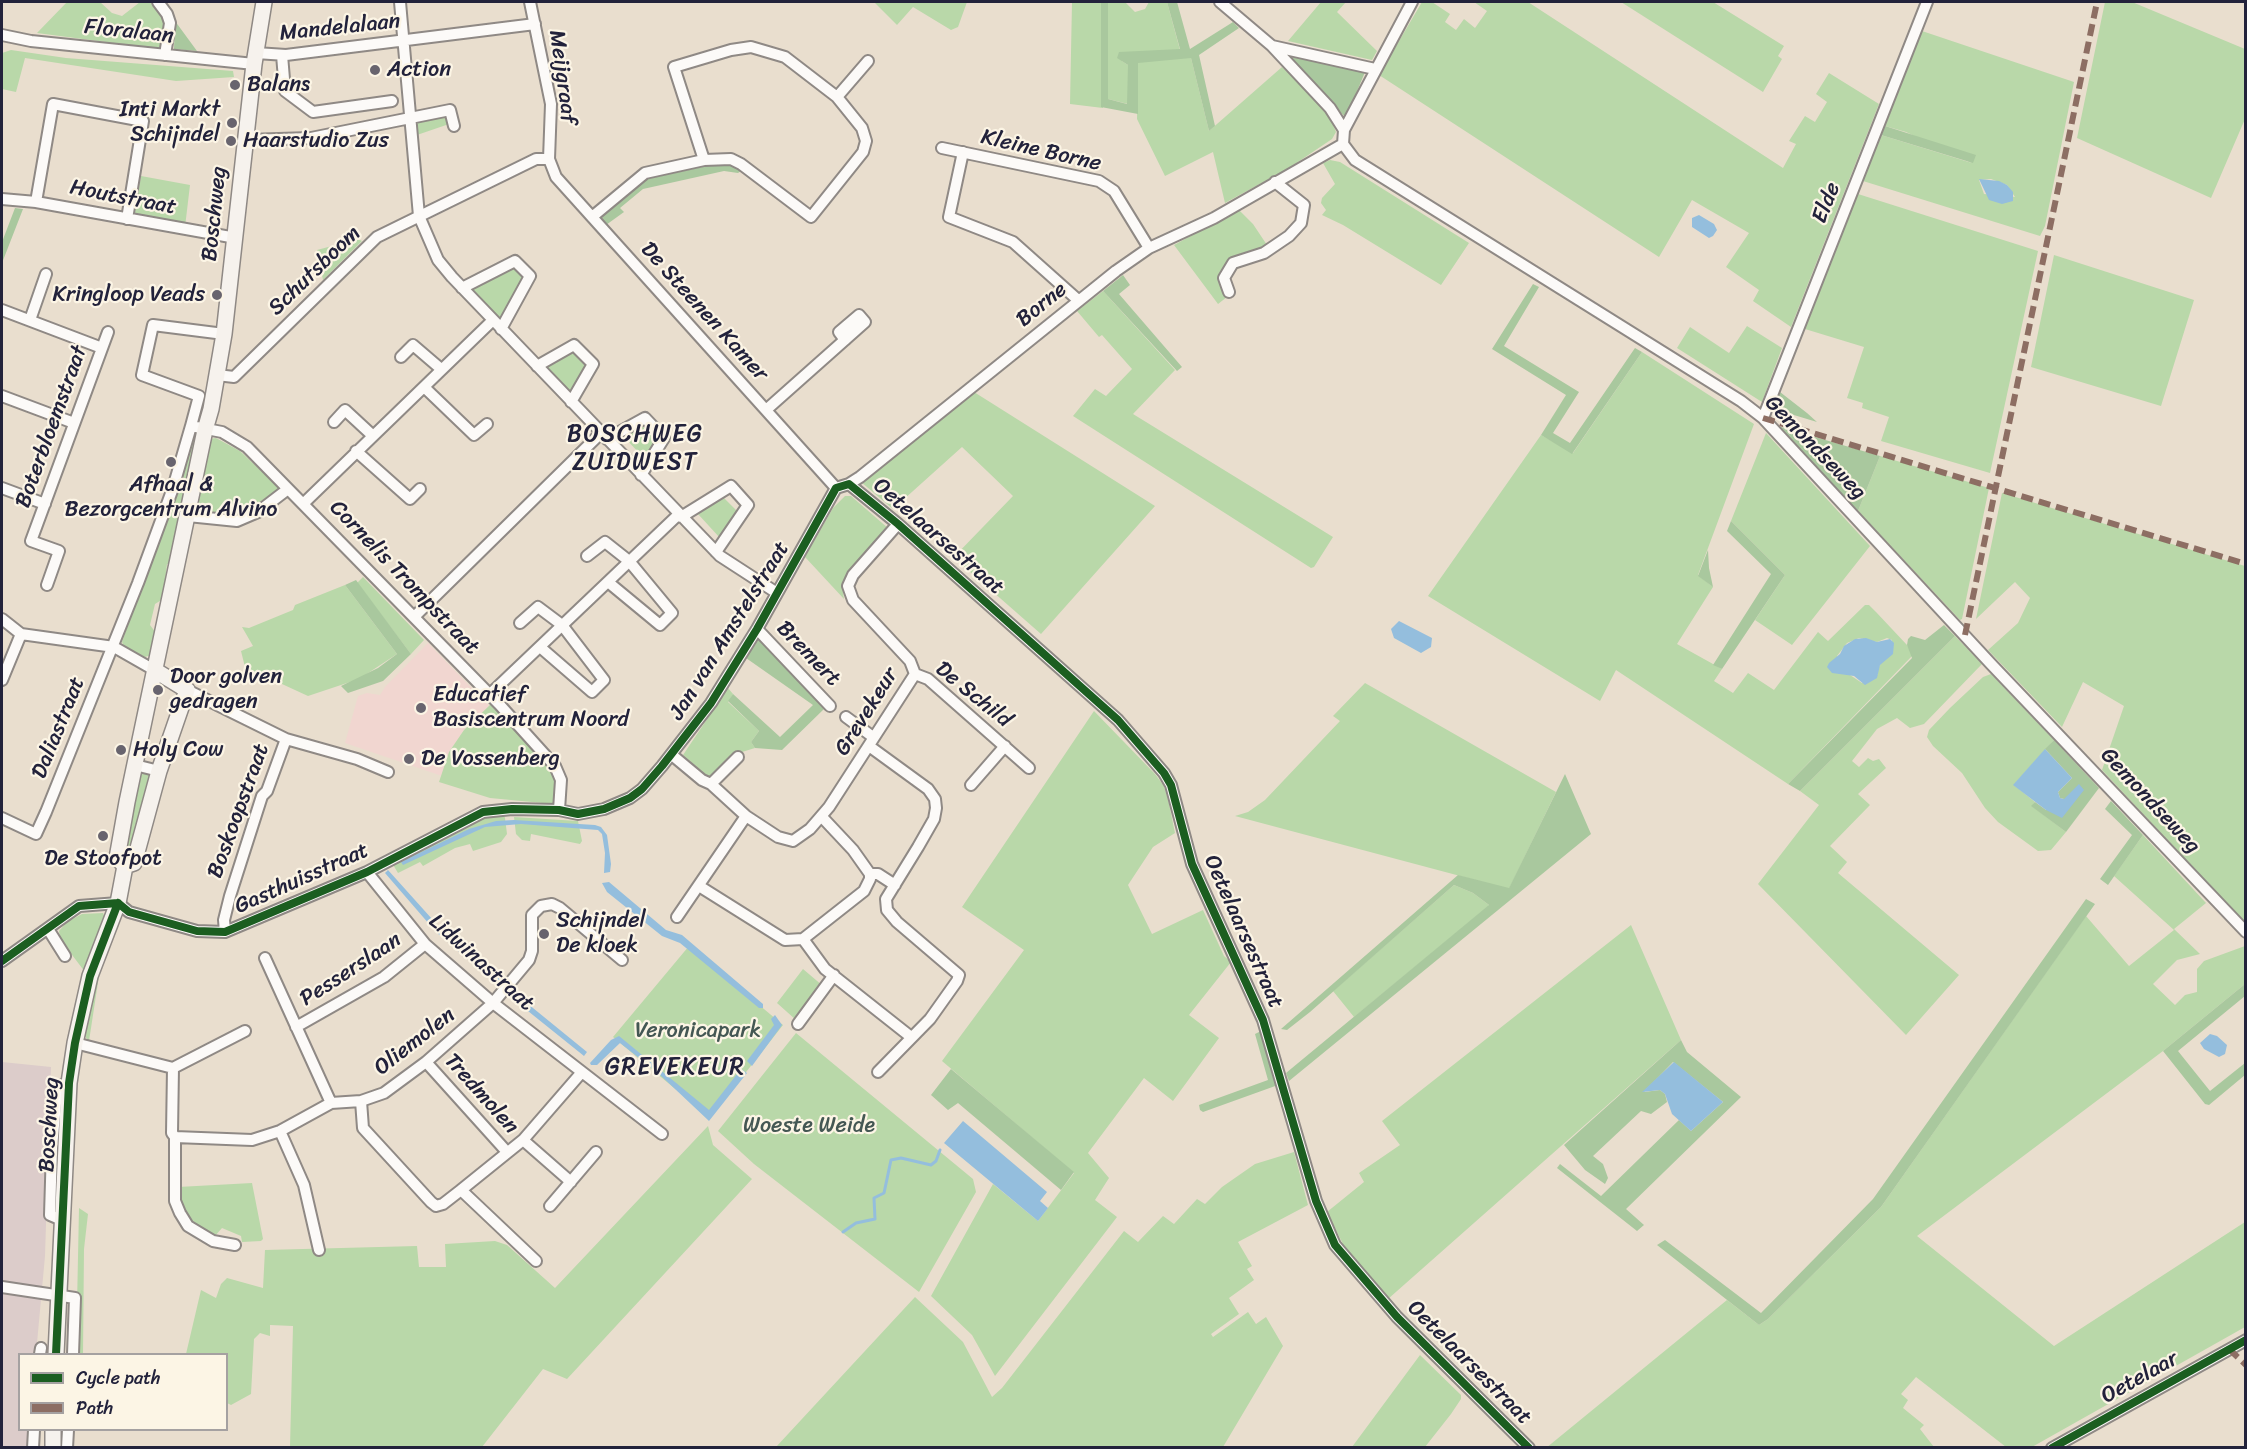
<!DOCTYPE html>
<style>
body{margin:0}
#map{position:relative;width:2247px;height:1449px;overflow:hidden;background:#e9dece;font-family:Sriracha,sans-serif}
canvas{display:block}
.frame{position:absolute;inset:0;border:3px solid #22223b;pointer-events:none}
.legend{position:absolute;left:18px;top:1353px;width:210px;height:78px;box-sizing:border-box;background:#fcf5e5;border:2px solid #a5a1a1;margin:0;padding:8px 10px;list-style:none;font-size:18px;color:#22223b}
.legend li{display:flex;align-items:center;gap:12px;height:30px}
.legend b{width:30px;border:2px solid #a5a1a1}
</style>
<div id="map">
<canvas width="2247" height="1449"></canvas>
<div class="frame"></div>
<ul class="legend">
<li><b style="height:8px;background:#1b5e20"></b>Cycle path</li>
<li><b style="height:8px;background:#8d6e63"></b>Path</li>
</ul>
</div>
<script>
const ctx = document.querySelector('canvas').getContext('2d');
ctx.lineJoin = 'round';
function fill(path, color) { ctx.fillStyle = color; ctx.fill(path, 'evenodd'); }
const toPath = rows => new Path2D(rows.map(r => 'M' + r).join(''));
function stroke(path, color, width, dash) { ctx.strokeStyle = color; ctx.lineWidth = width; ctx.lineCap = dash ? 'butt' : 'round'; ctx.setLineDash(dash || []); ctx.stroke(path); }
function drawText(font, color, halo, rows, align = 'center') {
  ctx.font = font + ' Sriracha,sans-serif'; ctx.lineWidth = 4.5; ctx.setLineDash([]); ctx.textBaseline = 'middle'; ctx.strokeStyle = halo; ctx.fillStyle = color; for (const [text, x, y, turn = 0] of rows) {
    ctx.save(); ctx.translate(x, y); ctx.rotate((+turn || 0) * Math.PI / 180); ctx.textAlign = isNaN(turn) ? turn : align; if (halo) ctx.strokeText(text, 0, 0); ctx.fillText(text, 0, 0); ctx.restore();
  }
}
const built = toPath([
 [428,643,489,706,464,730,449,752,442,776,345,743,358,696,367,693,380,695,385,687]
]);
const industrial = toPath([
 [2,1062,51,1067,45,1256,36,1354,20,1354,20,1430,31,1430,31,1447,2,1447]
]);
const green = toPath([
 [67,2,100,2,112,13,122,16,140,2,150,2,164,21,164,44,159,49,37,33],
 [874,2,967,2,958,27,951,30,913,7,897,25],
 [1072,2,1101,2,1103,108,1070,104],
 [1108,2,1125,2,1135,12,1145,9,1149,2,1167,2,1180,50,1123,53,1122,61,1128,65,1128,104,1108,99],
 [1321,2,1346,2,1337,12,1377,51,1372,60,1288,41],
 [1422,2,1432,2,1450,14,1445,22,1456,30,1464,19,1475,28,1487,11,1474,2,1528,2,1783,168,1796,144,1789,141,1805,116,1815,122,1827,102,1816,94,1829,73,1879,104,1791,327,1753,301,1759,290,1726,267,1749,233,1692,200,1659,257,1379,75],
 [1621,2,1713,2,1784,46,1778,56,1782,59,1763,92],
 [2105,2,2132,2,2245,49,2245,119,2211,198,2077,138],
 [1922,31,2074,82,2045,226,2040,236,1863,181,1881,135,1972,163,1906,132,1885,126],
 [1991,179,2007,185,2015,197,1984,194,1979,180],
 [11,50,66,58,233,71,234,77,176,81,25,58,16,92,2,89,2,53],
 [1188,57,1191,58,1209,131,1282,67,1316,99,1330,117,1336,132,1332,139,1289,168,1225,203,1213,152,1165,176,1137,119,1138,62],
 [451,114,452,123,417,135,414,121],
 [1330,160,1340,162,1469,243,1441,285,1343,225,1322,215,1326,210,1321,203,1322,198,1335,184,1323,163],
 [141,176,190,185,185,227,134,218],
 [1858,194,2038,251,1990,473,1881,441,1889,417,1862,408,1863,403,1847,398,1864,347,1805,329],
 [1239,210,1253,224,1269,248,1236,256,1229,260,1221,273,1227,297,1218,304,1174,245],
 [358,239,362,241,323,280,317,250],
 [2054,255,2194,300,2161,406,2031,367],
 [514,266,524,278,500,322,470,289],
 [1103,291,1175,370,1133,414,1333,537,1314,567,1311,568,1073,416,1095,389,1106,396,1132,369,1102,335,1099,337,1077,311],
 [1747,326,1782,348,1762,402,1677,348,1690,327,1729,353],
 [573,349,587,366,571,393,545,366],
 [1642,352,1754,424,1698,575,1713,587,1677,644,1722,669,1714,681,1733,693,1748,673,1774,690,1818,632,1828,641,1865,605,1869,605,1876,612,1907,645,1913,655,1788,784,1616,670,1600,701,1428,596,1541,435,1573,453],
 [1859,638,1877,642,1887,638,1892,640,1878,669,1878,674,1862,683,1850,675,1837,656,1847,643],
 [974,392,1155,506,1041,634,960,563,952,559,1013,496,962,447,893,509,861,482],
 [643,423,657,438,645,459,622,435],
 [1766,433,1870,546,1792,645,1755,620,1785,575,1731,521],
 [192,437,198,439,173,565,167,564,163,599,155,604,150,625,156,633,151,655,145,657,124,646,122,642],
 [216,438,240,451,280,489,242,513,223,516,195,512,209,439],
 [1880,456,1989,488,1962,619,1960,620,1858,511],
 [729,493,724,498,737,511,744,506,720,538,698,514,698,509],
 [2002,493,2245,566,2245,923,2102,770,2124,706,2083,682,2062,727,1988,650,2018,623,2030,598,2015,582,1976,619],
 [845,496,851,496,889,529,846,575,842,586,844,599,805,557,833,508],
 [363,577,424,640,411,654,357,583],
 [345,585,397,654,359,679,308,696,245,667,241,651,253,646,242,627,249,628,293,610,295,605],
 [1955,636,1982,664,1924,724,1910,728,1897,718,1877,729,1852,761,1859,767,1868,758,1873,761,1879,759,1886,768,1858,794,1870,805,1830,846,1847,862,1838,873,1959,975,1906,1035,1758,884,1819,805,1800,791],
 [1991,674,2054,740,2014,785,2035,802,2032,806,2066,832,2051,850,2038,851,1998,822,1985,808,1962,773,1933,746,1927,737,1929,730,1950,708,1983,677],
 [1365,683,1556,792,1509,889,1235,816,1248,812,1265,800,1340,721,1333,716],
 [728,688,733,694,728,702,759,731,751,742,755,748,742,752,712,780,683,755],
 [491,704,546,761,555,777,557,793,553,804,490,798,439,782,449,752,464,730],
 [1094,711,1155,774,1164,786,1169,804,1175,833,1153,847,1128,885,1152,934,1203,910,1224,956,1231,962,1189,1015,1219,1038,1173,1101,1144,1078,1088,1153,1109,1178,1095,1200,1117,1217,995,1376,972,1335,931,1296,993,1184,1038,1221,1074,1173,942,1061,1024,950,962,907],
 [146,773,151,777,136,844,130,847,125,845,139,775],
 [484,814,504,815,505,818,507,834,501,842,473,851,470,844,455,848,423,866,420,862,398,873,392,863],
 [514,817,578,821,582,841,580,844,531,834,530,841,522,840,516,834],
 [2143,835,2206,903,2174,929,2200,954,2177,960,2153,984,2175,1005,2185,995,2197,992,2197,969,2204,961,2245,946,2245,984,2163,1051,1917,1236,2054,1346,2245,1222,2245,1327,2032,1447,2006,1447,1916,1377,1901,1394,1908,1400,1903,1408,1924,1425,1920,1429,1934,1447,1546,1448,1727,1300,1759,1325,1768,1319,1881,1207,2086,916,2129,966,2174,930,2114,876],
 [1454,885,1473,893,1489,905,1488,907,1354,1017,1333,991],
 [103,913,105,917,85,972,60,939,59,931,67,922,82,914],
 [1631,925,1681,1040,1388,1299,1345,1248,1327,1212,1364,1182,1359,1173,1400,1145,1382,1121],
 [689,946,783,1025,710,1118,613,1037],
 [803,969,823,986,796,1020,777,1003],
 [99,976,89,1041,80,1031],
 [796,1033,973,1179,976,1192,919,1292,754,1164,718,1131],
 [708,1126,713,1145,752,1179,567,1379,543,1369,482,1447,290,1447,293,1326,270,1325,270,1336,260,1333,254,1339,251,1394,231,1405,227,1403,226,1354,186,1354,201,1290,216,1298,221,1284,227,1278,263,1288,265,1250,417,1246,419,1267,446,1267,445,1244,495,1241,507,1245,555,1288],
 [1294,1152,1308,1205,1238,1242,1252,1266,1247,1269,1254,1280,1229,1298,1239,1314,1211,1334,1213,1337,1248,1312,1256,1324,1266,1317,1283,1346,1223,1447,776,1447,915,1297,963,1342,992,1397,1002,1388,1124,1231,1138,1242,1163,1216,1174,1224,1197,1199,1205,1204,1222,1187,1255,1164],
 [252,1183,263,1239,261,1241,242,1242,241,1236,222,1228,214,1237,181,1212,178,1187],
 [79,1208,88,1214,84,1249,83,1354,76,1354],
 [1420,1355,1461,1395,1461,1399,1451,1414,1425,1447,1352,1447]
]);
const forest = toPath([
 [1101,2,1108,2,1108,99,1127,104,1128,65,1117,58,1119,52,1180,49,1167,2,1177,2,1190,49,1233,22,1239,28,1199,55,1215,126,1209,131,1191,58,1138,63,1138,114,1101,107],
 [175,21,197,51,174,49],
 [1294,56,1365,72,1346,118,1292,61],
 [1885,126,1976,155,1973,163,1881,135],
 [725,162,730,162,741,171,738,173,724,171,643,189,620,208,624,212,606,225,603,221,602,217,605,213,647,179],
 [15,208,23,209,2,263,2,242],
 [1123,275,1130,285,1119,294,1182,367,1177,371,1103,291],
 [1533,284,1539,287,1504,346,1579,392,1553,433,1570,443,1635,348,1642,352,1572,454,1541,435,1566,395,1492,349],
 [1780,392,1807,413,1817,422,1774,409],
 [1781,427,1880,456,1858,511,1780,428],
 [1731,521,1785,575,1722,669,1713,665,1771,574,1727,531],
 [1708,550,1709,568,1713,587,1698,576],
 [356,580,411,654,383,681,348,693,341,686,378,668,397,654,345,585],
 [1944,625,1955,636,1800,791,1788,784,1912,658,1907,645,1908,639,1911,636,1925,640],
 [759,639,824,709,782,750,755,748,751,742,759,731,728,701,733,694,780,737,813,705,746,658],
 [2054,740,2099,788,2066,832,2031,806,2035,802,2046,810,2064,799,2060,798,2058,792,2072,778,2045,749],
 [1565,774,1591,834,1289,1081,1286,1073,1489,905,1473,893,1454,885,1310,1012,1287,1030,1281,1029,1458,875,1509,888],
 [2111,801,2143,835,2108,885,2100,879,2132,835,2105,809],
 [2086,899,2095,904,1881,1207,1768,1319,1759,1325,1657,1245,1665,1240,1761,1313,1873,1199],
 [2245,984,2245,996,2178,1051,2210,1091,2245,1063,2245,1075,2209,1105,2205,1104,2163,1051],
 [1263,1030,1278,1085,1203,1112,1200,1110,1199,1105,1268,1080,1255,1034],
 [1681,1040,1687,1052,1741,1097,1626,1209,1644,1225,1637,1231,1557,1168,1560,1164,1601,1196,1679,1120,1691,1131,1723,1102,1673,1062,1644,1092,1660,1090,1665,1094,1667,1102,1651,1114,1641,1111,1593,1156,1603,1164,1608,1178,1605,1184,1585,1170,1564,1145],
 [951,1069,1074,1172,1061,1190,958,1103,948,1110,931,1095]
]);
const water = toPath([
 [1979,179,1999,181,2007,185,2013,192,2013,201,2002,204,1989,200],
 [1699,215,1714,224,1717,230,1713,236,1709,238,1692,227,1692,218],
 [1399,621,1432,638,1431,647,1421,653,1394,638,1391,629],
 [1866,638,1877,642,1890,639,1894,643,1893,654,1880,665,1877,678,1865,685,1854,676,1832,673,1827,667,1829,663,1840,654,1844,646,1855,639],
 [2045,749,2072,778,2058,792,2060,798,2064,799,2079,784,2084,790,2062,818,2046,810,2013,785],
 [514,820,595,825,601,827,607,835,611,864,610,872,604,873,605,853,602,834,598,830,521,824,485,827,403,865,401,862,469,829,496,821],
 [388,870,441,929,501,980,498,985,436,932,385,873],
 [609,882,666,930,682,935,763,1004,763,1008,759,1008,680,943,662,936,607,892,602,883],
 [517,995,587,1052,584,1056,513,999],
 [775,1015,782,1025,752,1066,747,1061,774,1025,771,1019],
 [2210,1034,2217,1036,2227,1045,2225,1054,2219,1057,2204,1049,2200,1043],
 [619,1036,709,1110,741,1069,747,1073,709,1121,657,1072,620,1043,597,1065,591,1065,590,1063,611,1040],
 [1674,1062,1723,1102,1691,1131,1672,1114,1665,1094,1660,1090,1642,1092],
 [963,1121,1047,1192,1040,1201,1048,1208,1038,1221,944,1143]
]);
const stream = toPath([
 [843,1232,856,1223,875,1219,874,1198,884,1193,891,1160,901,1158,931,1165,936,1161,940,1150]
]);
const street = toPath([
 [158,2,167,14,170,23,165,55],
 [400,2,419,216,438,260,452,277,720,556,777,593],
 [530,2,551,104,549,159,556,177,836,488],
 [1220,2,1272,46,1330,108,1344,130,1343,144,1355,160,1741,401,1763,418,1991,664,2246,932],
 [2,35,31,41,254,64],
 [1272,46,1375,69],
 [256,53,286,55,535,24],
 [282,55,285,91,313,112,392,101],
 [837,97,868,61],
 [1344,130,1412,2],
 [246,140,311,138,450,110,454,126],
 [942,148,1099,181,1114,191,1149,248],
 [963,152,949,217,1013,242,1078,300],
 [2,199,36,202,236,238],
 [36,202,53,104,143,121,127,219],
 [592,217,645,173,704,160,674,67,731,50,751,47,785,57,837,97,862,128,866,141,863,152,811,217,741,164,731,159,704,160],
 [462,288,515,261,530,276,501,329],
 [1229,292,1224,278,1233,263,1264,253,1289,236,1301,223,1304,205,1275,182],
 [2,310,102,348],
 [30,320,46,274],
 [401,357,413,345,441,369],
 [537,366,574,345,593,364,571,402],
 [217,375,234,377,377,237,536,159,549,159],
 [424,387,474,435,487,424],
 [2,396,74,423],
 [766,410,865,322,859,315,839,332,845,340],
 [1763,418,1927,2],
 [334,422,345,410,372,435],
 [191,426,199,396,142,375,153,325,224,334],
 [607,439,645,418,664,438,641,475],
 [356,451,410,499,420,489],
 [849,484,898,524,1118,720,1164,773,1171,785,1192,864,1263,1020,1316,1201,1335,1245,1397,1317,1529,1448],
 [2,488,45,504],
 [304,503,493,320],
 [188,516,237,521,258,512,288,489],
 [681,517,731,486,748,505,716,552],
 [587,556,605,542,629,561,672,613,660,625,608,582],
 [47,585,59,551,31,541,108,332],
 [414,617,601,433],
 [2,619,21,634,114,647,156,671],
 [520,623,538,607,562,625,604,680,592,692,540,647],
 [757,629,830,706],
 [915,674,928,679,1029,768],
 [2,680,21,634],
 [187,690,286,739,357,759,388,772],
 [489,695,679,514],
 [846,717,873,737],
 [869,746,928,789,935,799,936,808,934,819,918,847,886,899,887,910,897,922,959,975,957,981,930,1019,878,1072],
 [672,755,702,780,711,784,746,816,778,837,793,841,810,829,829,807,915,674,910,661,853,600,848,586,853,575,898,524],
 [135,765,159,771],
 [711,784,738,757],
 [971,785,1005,746],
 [2,818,36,834,46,812,138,583,173,488,191,426,222,432,247,447,499,704,555,766,561,780,559,810],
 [367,872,425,944,493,1003,662,1134],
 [870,874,878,874,895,885],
 [699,886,785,940,803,939,864,891,870,879,870,874,853,850,822,817],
 [677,917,746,816],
 [48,929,65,956],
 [225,932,224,920,230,896,262,796,267,791,286,739],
 [803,939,825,969,911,1037],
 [265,958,331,1103],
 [2,961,79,906,118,903,129,912,197,931,225,932,367,872,483,812,512,809,559,810,578,814,604,809,630,798,642,789,662,766,711,703,757,629,836,488,849,484,860,477,1116,271,1149,248,1214,218,1343,144],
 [798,1024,834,975],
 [296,1027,384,977,425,944],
 [75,1043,173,1068,172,1133,175,1137,252,1140,280,1131,331,1103,361,1101,384,1093,426,1062,493,1003,529,960,532,951,532,915,541,906,552,904,560,908,622,960],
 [426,1062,507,1152],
 [173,1068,245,1031],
 [361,1101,363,1128,431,1202,436,1206,443,1204,461,1190],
 [280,1131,304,1185,319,1250],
 [175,1137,175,1201,180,1213,188,1226,213,1241,235,1245],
 [523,1140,571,1182],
 [550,1206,596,1152],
 [64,1221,50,1215,52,1148,57,1092,59,1086,69,1083],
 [536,1261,461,1190,523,1140,582,1072],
 [2,1287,75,1298,73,1354],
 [40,1354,41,1348],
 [33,1448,34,1430],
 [67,1448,68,1430],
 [2052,1448,2246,1340]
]);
const secondary = toPath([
 [125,866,117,858,127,802,205,430,211,409,224,334,254,64,264,2],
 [125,866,134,863,159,771,187,690,156,671],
 [56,1354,69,1083,75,1043,90,976,118,903,125,866],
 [53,1448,53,1430]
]);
const quiet = toPath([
 [1763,418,2246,564],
 [1965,635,2097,2],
 [2229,1349,2246,1365]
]);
const cycleway = toPath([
 [118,903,129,912,197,931,225,932,367,872,483,812,512,809,559,810,578,814,604,809,630,798,642,789,662,766,711,703,757,629,836,488,849,484,898,524,1118,720,1164,773,1171,785,1192,864,1263,1020,1316,1201,1335,1245,1397,1317,1529,1448],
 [2,961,79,906,118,903],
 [56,1354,69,1083,75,1043,90,976,118,903],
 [2052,1448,2246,1340]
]);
const markers = [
 [375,70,6,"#68646e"],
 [235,85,6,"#68646e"],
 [232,123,6,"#68646e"],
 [231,141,6,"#68646e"],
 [217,295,6,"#68646e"],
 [171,462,6,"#68646e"],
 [158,690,6,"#68646e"],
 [421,708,6,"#68646e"],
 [121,750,6,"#68646e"],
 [409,759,6,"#68646e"],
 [103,836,6,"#68646e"],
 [544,934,6,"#68646e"]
];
const streetNames = [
 ["Mandelalaan",340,28,-6],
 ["Floralaan",129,32,6],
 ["Meijgraaf",562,77,82],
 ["Kleine Borne",1041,151,13],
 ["Houtstraat",123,198,11],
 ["Elde",1827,203,-68],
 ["Boschweg",215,214,-84],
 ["Schutsboom",315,271,-44],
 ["Borne",1042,305,-39],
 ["De Steenen Kamer",704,312,48],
 ["Boterbloemstraat",52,427,-70],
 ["Gemondseweg",1815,448,46],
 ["Oetelaarsestraat",938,537,41],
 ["Cornelis Trompstraat",404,578,46],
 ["Jan van Amstelstraat",730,631,-58],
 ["Bremert",808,654,46],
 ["De Schild",973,695,39],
 ["Grevekeur",867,712,-58],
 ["Daliastraat",59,728,-68],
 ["Gemondseweg",2150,801,47],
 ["Boskoopstraat",239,811,-70],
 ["Gasthuisstraat",302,879,-24],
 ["Oetelaarsestraat",1243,932,66],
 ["Lidwinastraat",481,963,42],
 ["Pesserslaan",351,970,-33],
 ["Oliemolen",415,1042,-38],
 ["Tredmolen",481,1094,48],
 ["Boschweg",50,1125,-87],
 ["Oetelaarsestraat",1469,1363,45],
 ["Oetelaar",2140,1378,-29]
];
const poiNames = [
 ["Action",387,70],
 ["Balans",247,85],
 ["Inti Markt",220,110,"right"],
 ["Schijndel",220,135,"right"],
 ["Haarstudio Zus",243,141],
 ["Kringloop Veads",205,295,"right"],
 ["Afhaal &",171,485,"center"],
 ["Bezorgcentrum Alvino",171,510,"center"],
 ["Door golven",170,677],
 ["gedragen",170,702],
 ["Educatief",433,695],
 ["Basiscentrum Noord",433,720],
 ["Holy Cow",133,750],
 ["De Vossenberg",421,759],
 ["De Stoofpot",103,859,"center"],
 ["Schijndel",556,921],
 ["De kloek",556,946]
];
const parkNames = [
 ["Veronicapark",698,1031],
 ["Woeste Weide",809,1126]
];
const neighbourhoodNames = [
 ["BOSCHWEG",635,435],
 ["ZUIDWEST",635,463],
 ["GREVEKEUR",675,1068]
];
fill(built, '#f1d6d0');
fill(industrial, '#dcccca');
fill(green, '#b9d8a9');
fill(forest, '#a9c89e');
fill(water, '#94bedd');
stroke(stream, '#94bedd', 3);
stroke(street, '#8f8985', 14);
stroke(secondary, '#8f8985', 18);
stroke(street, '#fcfaf8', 10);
stroke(secondary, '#f6f2ed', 15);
stroke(quiet, '#8d6e63', 6, [12, 6]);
stroke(cycleway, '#1b5e20', 8);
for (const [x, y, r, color] of markers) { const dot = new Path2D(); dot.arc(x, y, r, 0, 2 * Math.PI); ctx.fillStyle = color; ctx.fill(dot); stroke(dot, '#fcf5e5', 2); }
drawText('22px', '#22223b', '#fcf5e5', streetNames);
drawText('22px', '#22223b', '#fcf5e5', poiNames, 'left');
drawText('22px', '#445753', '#fcf5e5', parkNames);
ctx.letterSpacing = '1.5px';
drawText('24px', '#22223b', '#fcf5e5', neighbourhoodNames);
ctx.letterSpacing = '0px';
</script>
